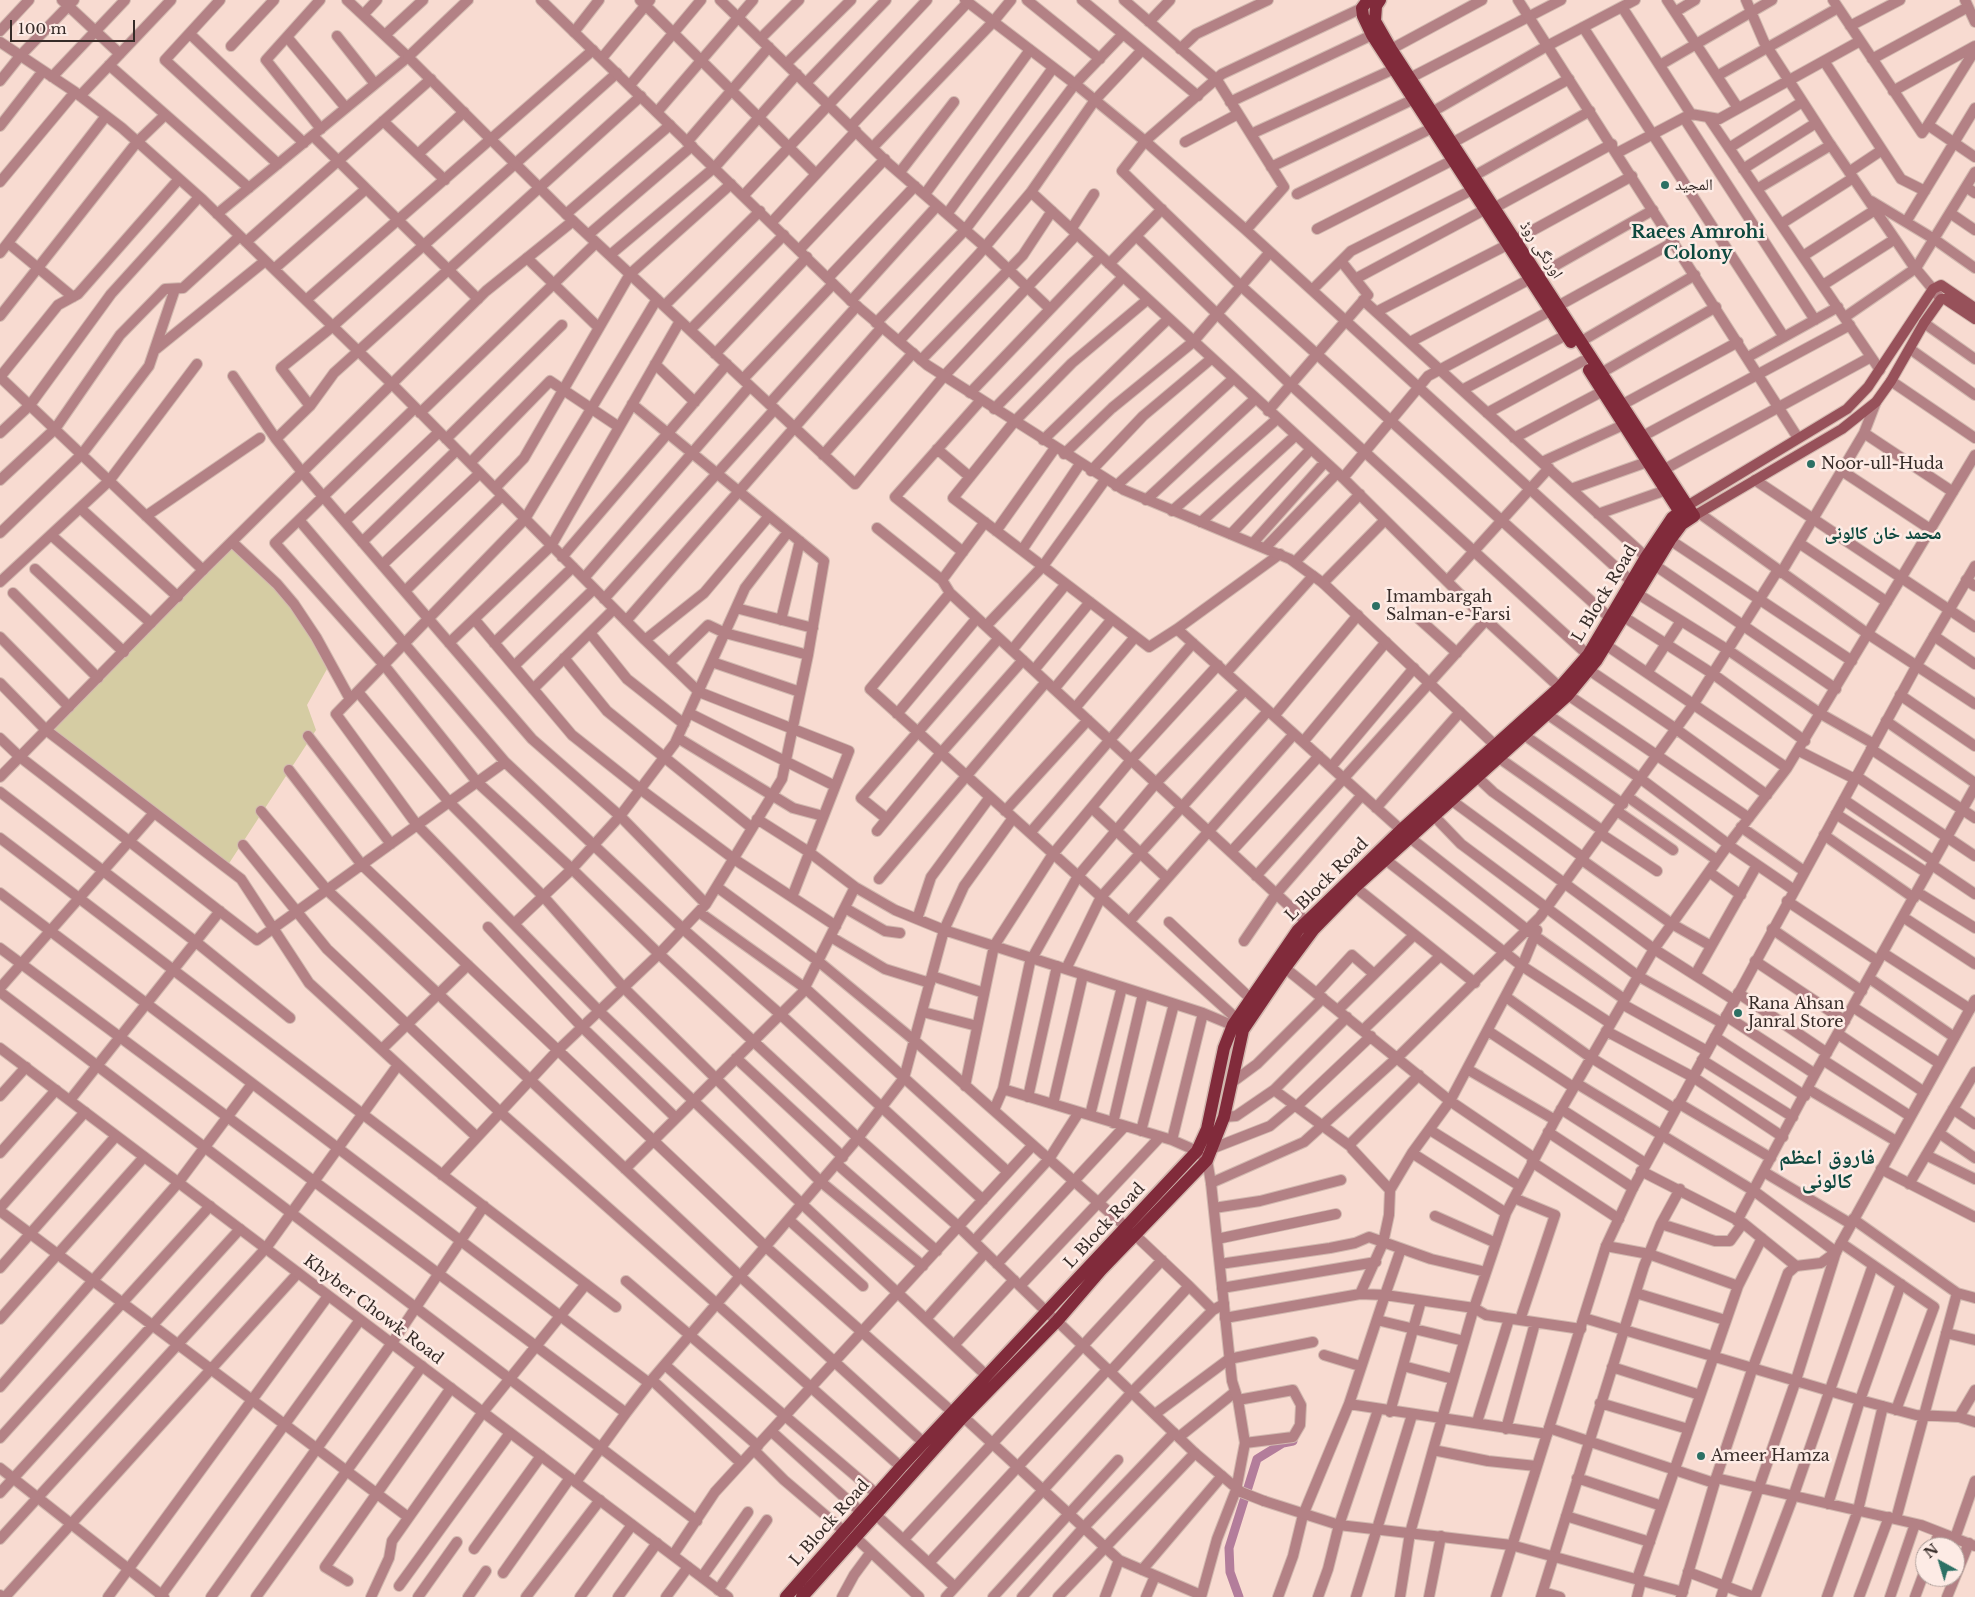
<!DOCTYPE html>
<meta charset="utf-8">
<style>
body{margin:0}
#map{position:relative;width:1975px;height:1597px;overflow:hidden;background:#f8dbd1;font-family:"Libre Baskerville",serif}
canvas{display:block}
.north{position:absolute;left:1915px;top:1537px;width:50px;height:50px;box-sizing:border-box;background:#fdebe5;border:1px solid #ad9e99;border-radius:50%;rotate:321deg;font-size:14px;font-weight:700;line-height:20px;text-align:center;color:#362b27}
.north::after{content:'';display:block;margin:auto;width:18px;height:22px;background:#2c7064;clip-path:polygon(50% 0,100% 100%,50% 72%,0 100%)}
.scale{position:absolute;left:10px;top:20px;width:125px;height:22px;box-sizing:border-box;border:2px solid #362b27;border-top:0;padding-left:6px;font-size:15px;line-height:18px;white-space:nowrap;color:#362b27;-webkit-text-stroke:4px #fdebe5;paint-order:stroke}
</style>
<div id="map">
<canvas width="1975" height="1597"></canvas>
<div class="north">N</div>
<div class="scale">100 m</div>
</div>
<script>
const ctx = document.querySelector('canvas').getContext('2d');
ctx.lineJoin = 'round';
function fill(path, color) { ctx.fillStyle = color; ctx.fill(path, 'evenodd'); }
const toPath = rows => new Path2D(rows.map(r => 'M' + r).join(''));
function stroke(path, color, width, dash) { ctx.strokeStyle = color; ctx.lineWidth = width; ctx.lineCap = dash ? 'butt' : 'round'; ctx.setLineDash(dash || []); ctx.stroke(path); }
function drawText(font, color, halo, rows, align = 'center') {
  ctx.font = font + ' "Libre Baskerville","Noto Naskh Arabic",serif'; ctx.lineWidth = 5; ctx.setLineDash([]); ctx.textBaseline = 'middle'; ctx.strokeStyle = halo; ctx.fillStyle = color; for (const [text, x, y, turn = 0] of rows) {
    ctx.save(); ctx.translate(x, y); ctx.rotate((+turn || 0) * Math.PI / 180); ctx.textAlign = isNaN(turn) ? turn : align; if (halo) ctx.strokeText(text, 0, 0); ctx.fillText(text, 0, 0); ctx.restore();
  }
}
const green = toPath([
 [231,543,293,607,327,669,307,705,316,730,226,868,43,733]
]);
const canal = toPath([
 [1239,1597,1230,1572,1229,1548,1257,1459,1283,1443,1293,1441]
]);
const minor = toPath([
 [62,0,120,54],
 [220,0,165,60,278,164],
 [320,0,266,60,321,129],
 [640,0,816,174],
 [720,0,888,163,985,247,1050,309],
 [1027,0,1100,59],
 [1082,0,1198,96],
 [1124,0,1217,80,1284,187,1246,230],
 [1667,0,1738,108],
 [1746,0,1764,42,1828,141,1912,264,1941,299],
 [1833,0,1922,133,1928,125],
 [1965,0,1975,22],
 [1622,7,1691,114],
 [1675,12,1695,0],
 [363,15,377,0],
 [1149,22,1170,0],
 [1850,26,1900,0],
 [1583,27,1784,337],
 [0,31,29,0],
 [574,32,599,0],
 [190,34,304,143],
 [385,35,423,0],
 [337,36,375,84],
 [287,37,346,108],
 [760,39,799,0],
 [0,42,75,92,122,128,203,200,392,384,645,640,699,692,849,751,792,897],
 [231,46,274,0],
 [1180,49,1196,34,1268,0],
 [1975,50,1928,125,1975,157],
 [1384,53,1482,0],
 [602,58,650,0],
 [1872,59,1968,7],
 [1824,61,1901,179,1925,191],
 [786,64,851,0],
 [109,65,249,188],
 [1660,65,1772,0],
 [1717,76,1838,8],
 [52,77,125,0],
 [1410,78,1561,0],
 [0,81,20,56,74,0],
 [806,83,886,0],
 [630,85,701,0],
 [1893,91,1975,46],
 [80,96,171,0],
 [641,96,334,373,310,406,276,439,302,472,532,739,620,816,706,904],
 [1230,102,1372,35],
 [657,112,753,0],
 [1432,112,1547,46,1635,0],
 [1708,117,1880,370],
 [1684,118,1815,320],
 [383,121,445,180],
 [0,126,43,71],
 [851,126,968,2],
 [1251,134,1394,69],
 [313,136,478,299],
 [687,142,769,47],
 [1185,142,1238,114],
 [1452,143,1569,79],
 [873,147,993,22,1011,0],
 [1729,148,1802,102],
 [1617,153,1691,114,1719,119,1860,41],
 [418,154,464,112],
 [1271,167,1414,99],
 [1743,169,1816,123],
 [900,172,954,102],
 [1849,172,1882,150],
 [1474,176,1590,111],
 [0,182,75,92],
 [1966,187,1975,193],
 [1757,189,1831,145],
 [1031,192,1343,478,1486,620,1568,695,1749,818],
 [925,194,1030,50],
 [1297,194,1432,128],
 [744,195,927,0],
 [1871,201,1934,239,1975,268],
 [1494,208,1612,144],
 [1950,213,1975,230],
 [217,214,408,57,347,0],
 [566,214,670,125],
 [947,214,1053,68],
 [573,221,855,484,944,376,1077,234],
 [772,222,856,131],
 [1906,222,1975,108],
 [1781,224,1853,178],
 [1072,228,1094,194],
 [1317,229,1453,160],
 [588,235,692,146],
 [1136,236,1290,384,1588,655],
 [1515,240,1632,176],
 [246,242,431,79],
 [8,243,73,297],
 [799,250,885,159],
 [0,253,106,116],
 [610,255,715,167,797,74],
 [1803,256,1875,210],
 [527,258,599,328],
 [1109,264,1162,209],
 [274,269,366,189],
 [1537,276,1653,210],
 [828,278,915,186],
 [1355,279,1484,210],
 [1823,285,1895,239],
 [1312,290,1351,251,1472,190],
 [657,299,525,519,336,714,417,825,599,1011,802,1204,987,1376],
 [306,300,593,50],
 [1147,300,1072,363,1014,422,953,498,1149,647,1177,629,1280,554],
 [1363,300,1646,557],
 [851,301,937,206],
 [664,306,760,211],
 [1558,306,1674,242],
 [1376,312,1507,245],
 [0,316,137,142,165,115],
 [1845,317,1916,268,1975,172],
 [876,323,965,230,1075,84,1123,34],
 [1924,323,1975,359],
 [690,330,784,235],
 [899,341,979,254,1031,192,1095,100,1142,50],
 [1410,342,1530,279],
 [1580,342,1695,275],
 [156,349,265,261],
 [1910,349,1975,395],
 [715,354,807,257],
 [1748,357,1838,307],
 [921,360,1023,255,1052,211],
 [655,364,695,402],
 [1601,373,1716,307],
 [233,376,276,439],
 [0,377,203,570],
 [0,377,58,305,78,294,179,179],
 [743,379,833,284],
 [1891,381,1975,438],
 [1462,390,1566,335],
 [970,393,1101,256],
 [769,404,857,306],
 [310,406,281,368,333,326,617,73],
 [415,408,275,543,384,665,477,782,572,869,659,954,858,1138,959,1227,1052,1317],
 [1616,408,1738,342],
 [994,409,1123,277],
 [1268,411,1368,295,1341,261],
 [420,413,596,243],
 [1487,413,1583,361],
 [0,433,30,405,111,294,199,197],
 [1864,433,1953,492],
 [1643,436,1850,325],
 [1514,438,1603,391],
 [446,439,562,325],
 [1043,440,1168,319],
 [937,449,970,477],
 [1064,454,1112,408,1193,342,1270,252],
 [823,455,913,353],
 [1542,462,1623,425],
 [470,463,550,381,619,427],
 [1665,469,1871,357],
 [1091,471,1143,416,1211,359],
 [1842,471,1930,529],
 [1343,478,1428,376,1550,311],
 [0,480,55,429,120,335,165,289,183,288,240,236],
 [1755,480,1975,627],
 [1116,486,1233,379],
 [495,488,524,458,630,274,731,184],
 [1571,489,1647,462],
 [1146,500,1255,399],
 [80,508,178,597],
 [1172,511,1277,419],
 [1598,514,1672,488],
 [146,516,260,438],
 [299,520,505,762,683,929,780,1014,983,1200],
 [345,521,439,432],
 [1201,522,1295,436],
 [877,528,942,580],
 [996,531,1055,448],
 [0,533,82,454,149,366,175,289],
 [1231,534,1311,449],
 [51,535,151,623],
 [1670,540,1852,661],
 [232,542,277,584,294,604,316,637,350,699],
 [362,542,457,450],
 [1253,543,1325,462],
 [1799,543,1887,602],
 [1265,548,1337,473],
 [1022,550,1080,464],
 [963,552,895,497,981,400],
 [562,557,727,364],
 [1295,562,1360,494],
 [382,565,480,473],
 [1656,566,1836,689],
 [35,569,124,652],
 [1781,573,1864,433,1876,402],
 [584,578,750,386],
 [1966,580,1975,586],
 [1447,581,1549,468],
 [0,582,109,481,197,364],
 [1323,583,1385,520],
 [405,591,502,496],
 [13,593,98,678],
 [950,593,942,580,985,522],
 [1638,594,1728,650,1821,714,1874,744],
 [604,599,775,409],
 [736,608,813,628],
 [1624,617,1713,674,1805,741],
 [1418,618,1457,653],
 [1610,618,1241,286,1122,171,1145,141,1246,230,1632,582],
 [475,620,572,735,640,789,734,859,836,926],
 [781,620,800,541],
 [626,621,882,327],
 [986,626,1043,566,1105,480],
 [1177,629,1409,837,1535,936,1624,999],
 [590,633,627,679,684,724],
 [1934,636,1975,664],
 [0,637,69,707],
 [645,640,704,593,769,516],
 [449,643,551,546,680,321],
 [494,643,573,567],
 [1606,645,1787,768],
 [1012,650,1066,584],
 [564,658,607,711,752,828],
 [712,662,800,692],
 [669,663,708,625,725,633,808,655],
 [514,666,594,589],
 [1034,670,1090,602],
 [1589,670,1676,729,1767,795],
 [1226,673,1313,576],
 [1647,673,1681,621],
 [0,683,46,730,241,879,309,983,477,1137],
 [533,689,614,609],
 [1054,689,1112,619],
 [358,692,449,802,543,896,624,988,821,1182,923,1266],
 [1900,695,1975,746],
 [1075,708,1135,637],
 [689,713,835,786],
 [897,714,977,618],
 [1547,714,1641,779,1728,844],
 [1274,716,1358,615],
 [1886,721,1975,783],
 [1524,735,1623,804],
 [308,736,391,844],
 [0,738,20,757,257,940,505,762],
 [678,738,793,808,823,816],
 [1303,742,1386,642],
 [1871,749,1975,818],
 [1799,751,1855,779],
 [1499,758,1603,831],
 [1331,767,1414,668],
 [289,770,362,865,766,1247,950,1410,969,1422,1119,1560,1201,1595],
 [1856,776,1975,856],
 [1477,777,1493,792,1584,858],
 [0,792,196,942,290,1018],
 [1628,797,1717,860],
 [1451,800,1654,949,1734,1000],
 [1844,800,1934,861],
 [1092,808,1167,878],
 [1376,808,1460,712],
 [261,811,327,890,741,1277,924,1443],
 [1005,811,1088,720],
 [1617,811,1673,850],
 [1836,814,1927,873],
 [1434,816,1461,844,1638,976,1722,1023],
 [757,819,809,852,855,887,895,910,944,930,1203,1013,1239,1028],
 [887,819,861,798,999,638],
 [1741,827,1804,871],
 [877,831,941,753,1023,660],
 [1030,833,1193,643],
 [1601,834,1657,871],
 [1824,835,1914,898],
 [0,838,616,1307],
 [243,845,327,949,500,1112,901,1467],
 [1728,845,1794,890],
 [1231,852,1319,756],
 [1386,860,1522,966,1610,1023],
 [1582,860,1672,924,1711,946],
 [1932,865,1975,894],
 [1709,872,1741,895],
 [1256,876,1486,620],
 [879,879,1046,682],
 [717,887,818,961,915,1041,1126,1227],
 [1355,887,1475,983],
 [1917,892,1975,928],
 [0,893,649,1383],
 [1787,901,1878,961],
 [845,908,885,931,900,933],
 [699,912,805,988,1008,1172],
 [1903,917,1975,964],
 [917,919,931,877,990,797],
 [1129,922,1294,734],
 [1169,922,1251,999],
 [515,923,572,869,620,816,675,743,745,588,788,532],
 [488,927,582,1027,676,1118],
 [1772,929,1862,991],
 [831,937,885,969,930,983],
 [1244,941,1276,894,1362,795],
 [0,948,626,1413,649,1383,858,1138,904,1078,944,930,964,886,1013,818],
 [1883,953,1970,1009],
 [1755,961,1845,1021],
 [1285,968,1450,1101,1534,1158],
 [1066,969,1101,897,1268,711],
 [1695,975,1757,865],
 [932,976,984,993],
 [1869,978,1954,1037],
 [0,988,154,813],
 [0,992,697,1521],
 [1317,993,1352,955,1374,974],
 [1738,993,1827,1053],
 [1506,997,1590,1057,1675,1109],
 [1622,1004,1707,1051],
 [1853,1007,1939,1063],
 [1338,1010,1414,935],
 [923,1012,977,1026],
 [1726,1016,1815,1074],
 [1237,1019,870,689,950,593,1311,926],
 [1363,1030,1440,956],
 [1488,1031,1573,1087],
 [1606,1031,1693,1077,1783,1137],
 [1838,1034,1924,1092],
 [1715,1037,1805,1096],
 [382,1049,468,965],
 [736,1058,843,1157],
 [1702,1060,1793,1117],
 [1823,1060,1910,1116],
 [1467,1069,1555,1120],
 [1234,1081,1257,1064,1323,998],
 [1576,1083,1754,1191,1836,1252,1796,1380,1721,1597],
 [965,1086,994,946,1053,854,1131,760,1218,665],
 [1003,1089,1172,1140,1197,1151],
 [1808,1089,1896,1141],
 [1274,1090,1350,1146],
 [0,1096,26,1067],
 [1028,1097,1057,966],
 [70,1100,220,911],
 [1678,1103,1771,1158],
 [1053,1104,1083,975],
 [1296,1107,1371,1036],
 [1561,1109,1645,1163],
 [1953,1109,1975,1124],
 [994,1110,1003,1089,1030,962,1078,876,1156,783,1245,690],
 [1090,1115,1122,987],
 [1224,1117,1236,1116,1274,1090,1347,1017],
 [1113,1123,1143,994],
 [1430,1130,1520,1186],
 [1141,1131,1174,1004],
 [1548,1132,1633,1188],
 [1939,1133,1975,1158],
 [1172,1140,1203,1013],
 [1211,1149,1270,1126,1294,1106],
 [0,1153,56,1090],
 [1412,1153,1506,1213],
 [1926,1155,1975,1179],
 [1532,1162,1619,1219],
 [837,1164,937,1251],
 [625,1169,802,993,855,887],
 [1881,1169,1975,1217],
 [1641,1171,1743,1223,1796,1266],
 [1764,1172,1851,1224],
 [442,1175,558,1050,659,954,706,904,782,779,808,655,824,561,632,404],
 [1211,1183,1304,1142,1398,1057,1540,917,1693,705,1778,570],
 [1909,1184,1975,1072],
 [1390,1190,1352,1149,1350,1144,1419,1075],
 [1514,1198,1555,1215,1520,1320],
 [0,1208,85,1112],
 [1214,1208,1260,1201,1341,1180],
 [0,1211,408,1517],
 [1435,1216,1496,1243],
 [1853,1219,1957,1293,1896,1519],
 [789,1220,863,1286],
 [1737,1221,1815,1074,1975,787],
 [1661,1224,1680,1189],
 [1217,1239,1336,1214],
 [974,1241,1049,1159,1079,1112],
 [1841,1243,1934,1307,1896,1410],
 [997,1264,1125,1126],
 [1220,1264,1330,1248,1355,1243,1369,1237,1431,1259,1486,1272],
 [0,1268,116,1136],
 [626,1281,878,1495],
 [1020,1286,1160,1137],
 [1189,1286,1213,1310],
 [1738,1286,1762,1238],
 [1222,1288,1376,1262],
 [1636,1293,1725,1320],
 [1957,1293,1975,1298],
 [1360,1294,1383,1243,1389,1215,1390,1190,1412,1153,1450,1101,1525,959,1537,930],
 [1225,1318,1360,1294,1385,1295,1401,1249],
 [1584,1318,1860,1400,1916,1415,1959,1417,1975,1422],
 [0,1319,144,1157],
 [926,1319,985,1253],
 [1377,1320,1464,1341],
 [1946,1333,1975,1340],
 [954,1345,1014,1280],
 [1324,1355,1360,1366],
 [665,1365,758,1446],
 [1403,1366,1453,1379],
 [1612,1367,1700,1395],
 [1110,1372,1189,1286,1135,1235],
 [652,1380,741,1463],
 [0,1387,178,1183,252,1084],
 [1238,1400,1293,1390,1301,1405,1300,1425,1293,1437,1245,1443],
 [1600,1403,1688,1429],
 [1349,1404,1547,1434],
 [1390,1412,1421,1301],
 [1155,1414,1229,1359,1313,1342],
 [1959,1417,1975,1390],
 [1477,1422,1509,1319],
 [1549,1428,1714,1483],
 [1506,1429,1535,1323],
 [771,1431,862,1513],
 [1179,1437,1235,1392],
 [0,1438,210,1206],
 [754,1450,784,1480,845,1532],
 [1433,1450,1488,1461,1536,1466],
 [0,1468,164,1597],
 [1577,1478,1662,1506,1738,1286,1649,1254,1606,1246],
 [1716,1478,1921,1525,1975,1546],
 [576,1482,626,1413],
 [1241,1492,1264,1501],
 [0,1493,240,1229],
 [1828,1504,1860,1400,1901,1284],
 [876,1515,955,1587],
 [1566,1516,1650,1542],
 [855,1537,919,1597],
 [1955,1538,1975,1481],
 [0,1539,266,1248,398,1065],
 [904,1539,1162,1260],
 [1934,1547,1939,1532],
 [474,1549,541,1456],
 [673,1555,715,1492,1033,1145],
 [929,1563,1108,1369],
 [1142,1570,1222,1476],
 [1688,1572,1754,1597],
 [503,1573,570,1478],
 [702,1577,748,1512],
 [1637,1579,1662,1506],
 [348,1581,325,1567,451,1388],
 [399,1586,510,1433],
 [718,1590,767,1520],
 [1543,1592,1560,1597],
 [5,1597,298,1273],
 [108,1597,328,1296],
 [160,1597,360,1320],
 [211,1597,392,1343,484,1206],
 [256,1597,422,1366],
 [371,1597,389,1558,392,1541,483,1412,586,1284],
 [418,1597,457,1542],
 [468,1597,486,1571],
 [526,1597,600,1500],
 [580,1597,632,1525],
 [618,1597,657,1543],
 [666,1597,688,1567],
 [842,1597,854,1575,871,1552],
 [946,1597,1132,1392,1213,1310,1224,1304],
 [993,1597,1118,1460],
 [1022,1597,1084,1527,1174,1433],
 [1058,1597,1195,1453],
 [1105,1597,1119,1560],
 [1146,1597,1155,1576],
 [1278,1597,1293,1556,1303,1515,1349,1404,1385,1295,1474,1308,1486,1315,1581,1329],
 [1318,1597,1328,1569,1339,1525,1378,1410],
 [1356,1597,1412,1415],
 [1400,1597,1410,1533,1433,1450,1472,1314,1506,1213,1555,1120,1654,949,1728,845,1787,768,1975,455],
 [1429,1597,1441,1536],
 [1541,1597,1624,1330,1644,1266,1661,1224,1715,1241,1730,1241,1743,1223],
 [1637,1597,1641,1581],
 [1755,1597,1793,1497,1873,1265],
 [1827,1597,1858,1510,1883,1406],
 [1859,1597,1889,1517],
 [1890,1597,1915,1524],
 [1915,1597,1925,1570],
 [1947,1597,1969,1543]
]);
const tertiary = toPath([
 [541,0,851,301,927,365,1124,490,1290,559,1323,583,1496,746],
 [965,0,1079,87,1145,141,1222,74,1362,8],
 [1518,0,1798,438],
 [1699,513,1868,634,1975,704],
 [0,777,203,570,486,291,573,221,408,57,468,0],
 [0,1048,728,1597],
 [1057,1321,1195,1453,1241,1492],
 [1264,1501,1339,1525,1511,1545,1683,1592],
 [0,1595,3,1597],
 [1201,1597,1217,1539,1236,1490,1245,1443,1238,1400,1232,1381,1211,1183,1207,1160,1203,1157],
 [1496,1597,1606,1246,1633,1188,1917,665,1975,566],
 [1681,1597,1716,1478,1753,1367,1788,1273,1796,1266,1821,1263,1836,1252,1975,1000]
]);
const secondary = toPath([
 [1687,506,1847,409,1868,387,1933,289,1941,285,1975,308],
 [1694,516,1842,429,1876,402,1891,381,1924,323,1941,299,1945,299,1975,319]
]);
const primary = toPath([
 [1368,0,1362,8,1363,16,1372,35,1571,342],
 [1589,370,1683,517],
 [786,1597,901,1467,1197,1151,1207,1129,1224,1048,1233,1025,1298,930,1401,830,1560,687,1588,655,1646,557,1672,518,1687,506],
 [802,1597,962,1418,1057,1321,1101,1270,1207,1160,1224,1117,1243,1030,1285,968,1314,929,1355,887,1568,695,1596,661,1670,540,1682,524,1694,516,1391,49,1375,21,1376,6,1380,0]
]);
const markers = [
 [1665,185,5,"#2c7064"],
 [1811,464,5,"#2c7064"],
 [1376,606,5,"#2c7064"],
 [1738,1013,5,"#2c7064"],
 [1701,1456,5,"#2c7064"]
];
const poiNames = [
 ["المجید",1675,185],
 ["Noor-ull-Huda",1821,464],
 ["Imambargah",1386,597],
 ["Salman-e-Farsi",1386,615],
 ["Rana Ahsan",1748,1004],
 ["Janral Store",1748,1022],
 ["Ameer Hamza",1711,1456]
];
const streetNames = [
 ["اورنگی روڈ",1541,250,57],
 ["L Block Road",1605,594,-59],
 ["L Block Road",1327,880,-45],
 ["L Block Road",1105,1226,-47],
 ["Khyber Chowk Road",373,1310,37],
 ["L Block Road",830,1523,-48]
];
const neighbourhoodNames = [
 ["Raees Amrohi",1698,233],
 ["Colony",1698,254],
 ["محمد خان کالونی",1883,534]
];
const districtNames = [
 ["فاروق اعظم",1827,1158],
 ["کالونی",1827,1182]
];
fill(green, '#d5cca3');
stroke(canal, '#b37d9b', 9);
stroke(minor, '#d1b8af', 12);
stroke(tertiary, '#d1b8af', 12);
stroke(secondary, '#d1b8af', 12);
stroke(primary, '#d1b8af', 15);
stroke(minor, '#b38185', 10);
stroke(tertiary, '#b38185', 10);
stroke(secondary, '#97515a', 10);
stroke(primary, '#812b3b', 12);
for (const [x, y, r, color] of markers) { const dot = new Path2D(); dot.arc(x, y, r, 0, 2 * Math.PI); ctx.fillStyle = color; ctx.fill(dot); stroke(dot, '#fdebe5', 2); }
drawText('16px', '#362b27', '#fdebe5', poiNames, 'left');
drawText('16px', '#362b27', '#fdebe5', streetNames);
drawText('bold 18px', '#0d483e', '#fdebe5', neighbourhoodNames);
drawText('bold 21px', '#0d483e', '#fdebe5', districtNames);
</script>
